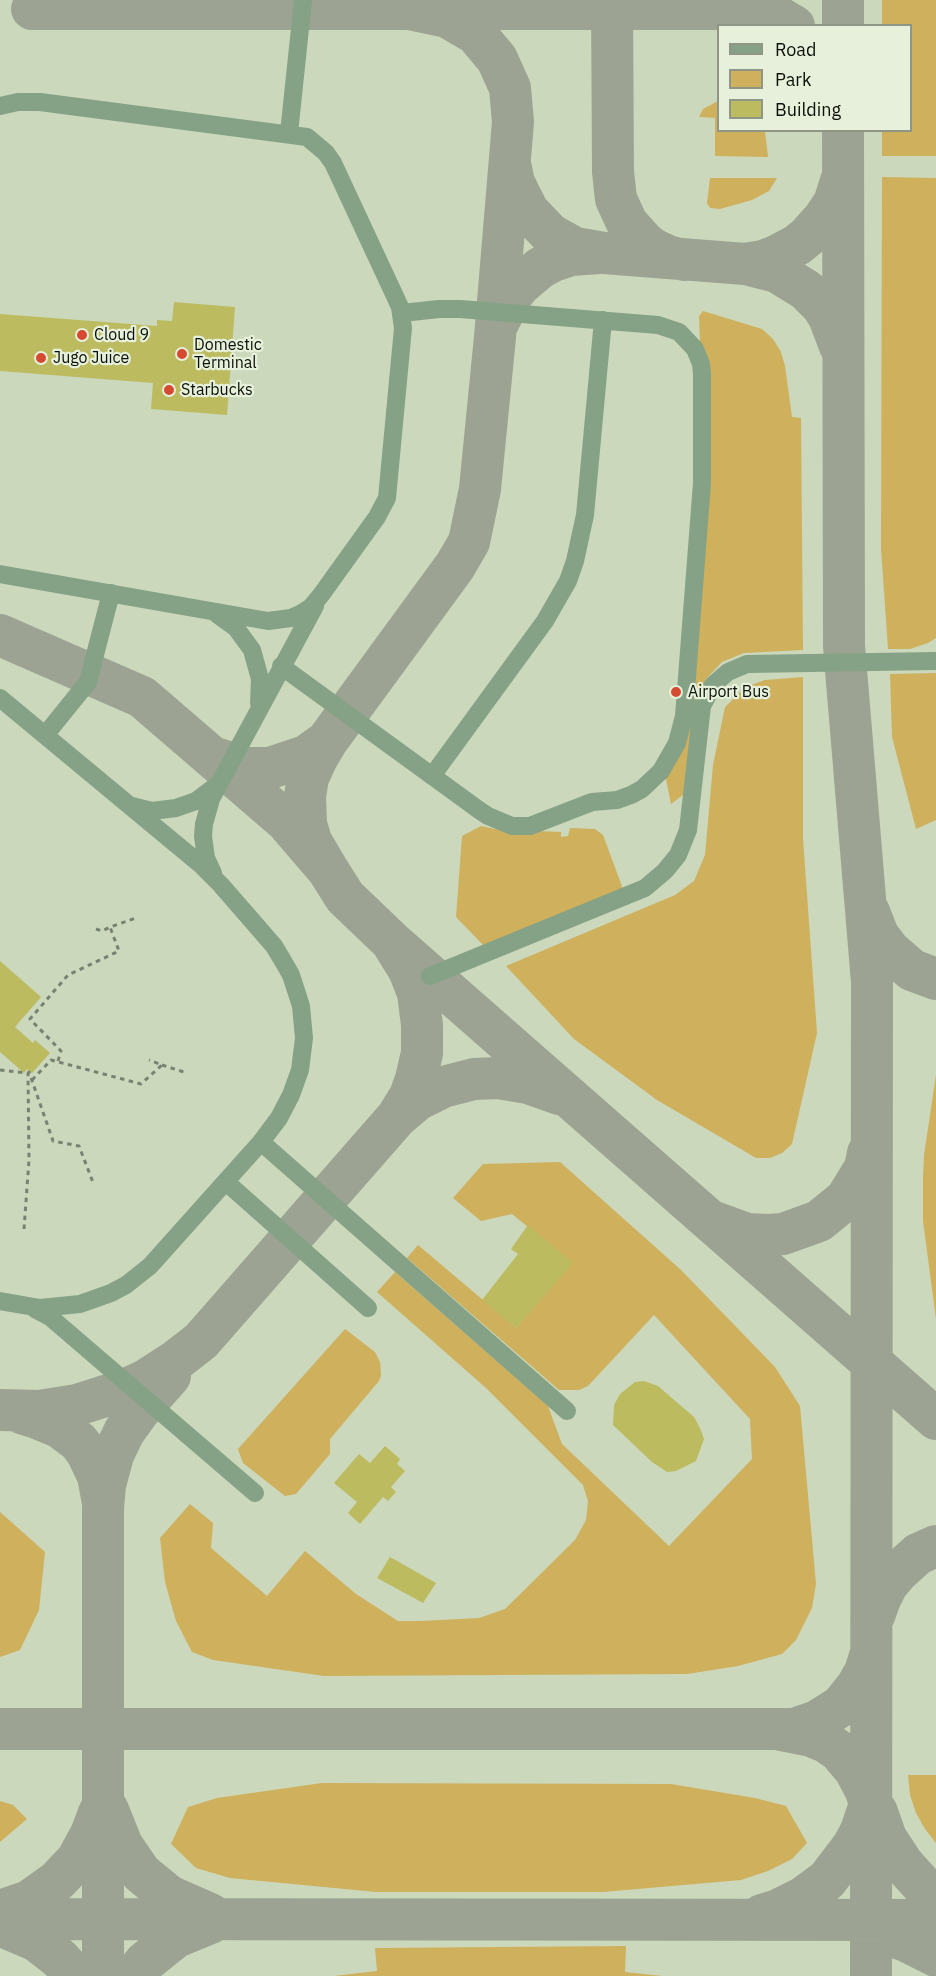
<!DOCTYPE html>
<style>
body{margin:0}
#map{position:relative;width:936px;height:1976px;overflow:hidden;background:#d9e2cd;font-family:"IBM Plex Sans",sans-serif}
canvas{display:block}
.legend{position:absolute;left:717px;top:24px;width:195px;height:108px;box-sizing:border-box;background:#e6f0da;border:2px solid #8f9686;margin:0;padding:8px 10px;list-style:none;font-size:18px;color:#0c1008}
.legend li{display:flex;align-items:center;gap:12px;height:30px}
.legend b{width:30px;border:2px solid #8f9686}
</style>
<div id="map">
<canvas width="936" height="1976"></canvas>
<ul class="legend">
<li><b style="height:8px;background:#85a286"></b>Road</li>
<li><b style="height:16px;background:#cfb05c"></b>Park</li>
<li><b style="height:16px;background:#bcbb60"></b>Building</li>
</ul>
</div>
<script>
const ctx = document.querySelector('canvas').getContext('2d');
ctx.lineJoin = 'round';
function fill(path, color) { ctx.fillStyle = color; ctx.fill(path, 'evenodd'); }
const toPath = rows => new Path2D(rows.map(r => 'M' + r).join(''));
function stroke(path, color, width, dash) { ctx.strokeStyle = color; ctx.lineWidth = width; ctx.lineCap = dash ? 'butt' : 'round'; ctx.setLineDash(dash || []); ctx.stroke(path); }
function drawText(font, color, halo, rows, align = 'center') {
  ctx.font = font + ' "IBM Plex Sans",sans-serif'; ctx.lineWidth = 4.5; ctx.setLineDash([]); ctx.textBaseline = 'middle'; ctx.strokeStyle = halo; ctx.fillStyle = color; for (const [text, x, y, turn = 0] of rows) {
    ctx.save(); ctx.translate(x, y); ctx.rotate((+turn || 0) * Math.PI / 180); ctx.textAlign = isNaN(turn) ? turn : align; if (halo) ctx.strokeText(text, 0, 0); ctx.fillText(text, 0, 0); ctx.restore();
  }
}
const built = toPath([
 [0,0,936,0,936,1976,0,1976],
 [718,26,910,26,910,130,718,130]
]);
const green = toPath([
 [882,0,936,0,936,156,882,156,882,131,910,130,910,26,882,25],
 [718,101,718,130,765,131,768,157,715,156,715,118,699,117,703,109],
 [882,177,936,178,936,638,928,643,910,649,888,649,881,548],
 [710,178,777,178,769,191,752,200,720,209,710,208,707,203],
 [703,311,762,329,773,339,781,352,785,366,792,417,801,418,803,650,744,653,722,662,706,679,693,710,684,794,671,804,665,774,685,739,700,343,699,316],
 [936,673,936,820,916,829,892,737,890,674],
 [803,677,803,839,817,1033,792,1144,782,1153,770,1158,756,1158,657,1100,574,1039,506,966,675,895,694,881,705,855,713,765,725,707,746,687,765,680],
 [481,826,495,829,561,832,561,837,568,836,570,828,595,829,603,835,623,889,485,947,456,917,462,836],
 [936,1075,936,1319,923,1221,923,1177,924,1155],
 [560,1162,681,1270,775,1367,800,1406,816,1584,812,1608,796,1640,782,1654,738,1666,687,1674,324,1676,213,1660,192,1652,176,1621,165,1582,160,1538,190,1504,213,1523,211,1548,267,1596,305,1551,356,1594,398,1621,420,1621,479,1618,505,1609,575,1540,586,1520,588,1501,583,1485,486,1388,377,1292,395,1272,548,1406,562,1444,669,1546,752,1459,750,1419,654,1315,588,1386,579,1390,559,1390,407,1258,418,1245,516,1328,572,1263,512,1214,481,1221,453,1198,483,1164],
 [345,1329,375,1352,380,1362,381,1375,379,1381,330,1439,330,1454,296,1494,285,1496,243,1463,238,1449],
 [0,1512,45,1552,39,1610,20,1650,0,1657],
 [908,1775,936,1775,936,1843,925,1829,916,1813,910,1795],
 [322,1783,671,1784,755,1798,786,1806,807,1843,792,1859,768,1871,741,1880,603,1892,376,1892,230,1878,196,1868,171,1844,188,1807,217,1798],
 [0,1801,13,1805,27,1819,0,1842],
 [626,1946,625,1972,662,1976,334,1976,377,1971,375,1948]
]);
const taxiway = toPath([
 [612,0,613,172,616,199,627,223,644,242,653,249,668,256,684,260],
 [32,9,737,9,757,11,777,16,794,26],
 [843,26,843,0],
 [843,130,844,646,872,982,871,1976],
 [511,168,514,183,528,211,550,234,575,248,604,253,745,264],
 [498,323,512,295,520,285,540,268,553,261,571,255,599,253],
 [840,346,829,317,822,306,806,290,777,272,745,264,763,261,776,256,797,245,807,237,824,218,834,203,841,181],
 [0,635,142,697,286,821,328,870,345,897,391,941,409,970,418,993,422,1025,422,1053,416,1079,410,1096,397,1117],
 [212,757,247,768,270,768,306,756,327,741],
 [328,870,311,841,306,824,305,796,308,778,317,758,327,741,455,566,469,542,480,489,495,337,513,122,510,88,497,59,476,34,447,17,409,9],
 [869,912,878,935,890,951,912,970,936,979],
 [391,941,936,1419],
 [714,1222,747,1234,768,1235,783,1234,819,1221,846,1199,865,1168,868,1153],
 [0,1410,39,1411,77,1405,124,1390,146,1380,174,1362,201,1341,397,1117,417,1100,443,1087,474,1079,498,1078,528,1083,559,1094],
 [21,1413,37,1418,59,1427,79,1442,87,1453,98,1476,103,1503],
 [874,1616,880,1599,887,1585,898,1572,918,1554,936,1546],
 [0,1729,794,1729,817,1721,841,1706,857,1686,865,1672,870,1656],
 [781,1730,811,1736,826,1742,839,1751,855,1770,866,1791,870,1804],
 [108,1810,122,1845,141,1873,169,1896,210,1914],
 [877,1812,886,1838,903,1864,921,1884,936,1895],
 [0,1911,29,1901,57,1881,77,1860,91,1834,99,1813],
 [762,1915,778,1910,804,1897,827,1880,853,1846,861,1831,868,1810],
 [0,1919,936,1920],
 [0,1925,37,1941,60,1959,75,1976],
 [869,1928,906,1941,936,1956],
 [103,1976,103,1508,105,1485,113,1455,124,1432,139,1411,170,1376],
 [134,1976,145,1962,176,1937,210,1923]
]);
const building = toPath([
 [174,302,235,307,227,415,151,409,153,383,0,371,0,314,157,326,157,320,172,321],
 [0,961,41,997,15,1027,33,1043,35,1040,50,1053,32,1073,27,1069,24,1073,0,1052],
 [528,1225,573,1263,516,1328,482,1300,518,1254,511,1249],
 [644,1381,658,1386,694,1417,700,1428,704,1439,696,1461,676,1471,667,1472,652,1462,613,1425,614,1405,620,1394,635,1382],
 [385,1446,400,1459,397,1464,405,1471,391,1487,396,1492,388,1501,383,1497,360,1524,348,1513,357,1502,334,1483,359,1454,370,1463],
 [390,1557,436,1583,423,1603,377,1578]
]);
const path = toPath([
 [96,929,102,931,110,927],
 [58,1061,61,1051,30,1019,68,975,119,951,110,927,136,918],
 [162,1065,187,1073],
 [0,1070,28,1073,29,1072,53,1141,79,1146,94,1185],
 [32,1080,51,1060,141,1084,162,1065,149,1060],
 [24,1229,29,1160,28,1073]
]);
const minor = toPath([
 [0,106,18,102,40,102,307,137,326,153,333,163,400,307,403,328,387,498,377,517,321,595,311,607,300,614,291,618,268,621,0,574],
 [289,133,303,0],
 [218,615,236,628,252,650,260,679,259,703],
 [281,666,479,810,488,816,512,826,530,826,592,802,617,800,631,795,642,789,661,771,677,743,684,716,702,483,702,374,701,364,695,349,679,332,658,325,460,309,439,309,402,313],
 [0,698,200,864,221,885,274,946,283,961,291,975,301,1006,304,1038,300,1070,291,1095,279,1118,261,1142,150,1266,126,1285,111,1293,80,1304,40,1308,0,1301],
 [46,734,88,682,111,593],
 [432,776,545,621,568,581,575,561,585,515,603,320],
 [132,806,152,811,176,808,196,801,216,786],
 [213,873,206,858,203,836,204,824,211,799,315,606],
 [430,976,645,888,665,871,678,855,688,830,702,706,713,685,728,672,747,664,936,661],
 [261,1142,567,1411],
 [226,1182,368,1308],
 [35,1309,50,1317,255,1493]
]);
const markers = [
 [82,335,6,"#d54a30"],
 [182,354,6,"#d54a30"],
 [41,358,6,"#d54a30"],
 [169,390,6,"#d54a30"],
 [676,692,6,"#d54a30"]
];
const poiNames = [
 ["Cloud 9",94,335],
 ["Domestic",194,345],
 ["Terminal",194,363],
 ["Jugo Juice",53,358],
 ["Starbucks",181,390],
 ["Airport Bus",688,692]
];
fill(built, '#cbd8bc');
fill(green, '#cfb05c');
stroke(taxiway, '#9ca392', 42);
fill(building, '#bcbb60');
stroke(path, '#7a8172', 3, [4.5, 4.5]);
stroke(minor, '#85a286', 18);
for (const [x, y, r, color] of markers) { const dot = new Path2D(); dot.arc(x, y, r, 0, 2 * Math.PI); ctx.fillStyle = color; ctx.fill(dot); stroke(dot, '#e6f0da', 2); }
drawText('16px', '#0c1008', '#e6f0da', poiNames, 'left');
</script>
